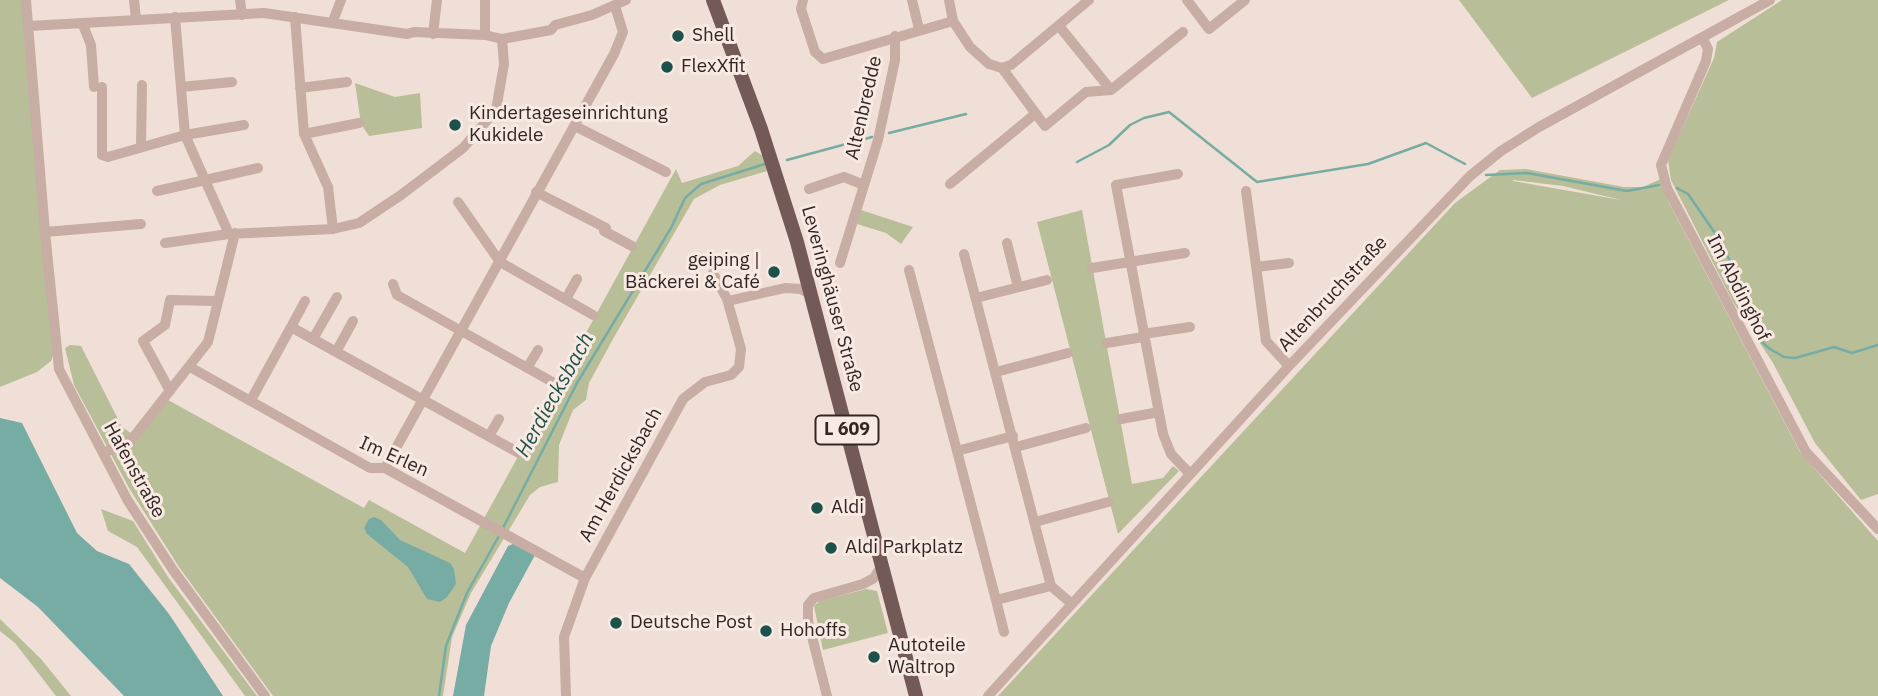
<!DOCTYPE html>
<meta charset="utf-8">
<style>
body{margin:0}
canvas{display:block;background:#f0dfd6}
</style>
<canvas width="1878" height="696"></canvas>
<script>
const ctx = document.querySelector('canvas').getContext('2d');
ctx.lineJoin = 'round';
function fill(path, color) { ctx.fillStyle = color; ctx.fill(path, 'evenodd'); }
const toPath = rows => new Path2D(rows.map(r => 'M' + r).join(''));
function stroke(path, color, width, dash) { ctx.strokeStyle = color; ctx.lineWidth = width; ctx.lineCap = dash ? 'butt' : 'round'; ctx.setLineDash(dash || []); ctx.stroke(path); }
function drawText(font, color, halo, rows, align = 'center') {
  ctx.font = font + ' "IBM Plex Sans",sans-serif'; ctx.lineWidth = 6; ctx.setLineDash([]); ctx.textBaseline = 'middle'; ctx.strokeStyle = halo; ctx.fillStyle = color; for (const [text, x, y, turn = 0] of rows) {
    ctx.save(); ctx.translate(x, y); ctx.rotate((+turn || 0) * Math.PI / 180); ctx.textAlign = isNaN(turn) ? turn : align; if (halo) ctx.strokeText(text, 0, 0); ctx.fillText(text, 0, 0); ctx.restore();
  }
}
const green = toPath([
 [0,0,22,0,54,353,51,361,37,372,0,387],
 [1459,0,1729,0,1532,98],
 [1782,0,1878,0,1878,494,1861,500,1815,443,1773,363,1733,302,1671,180,1668,160,1714,58,1717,42],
 [355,83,395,97,420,93,422,128,369,136,361,124],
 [755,151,763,156,767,171,720,185,694,199,613,339,589,383,586,400,573,410,559,445,558,482,540,487,530,495,471,593,452,637,443,696,273,696,179,567,129,488,74,385,65,348,70,345,81,346,122,427,137,437,168,400,364,508,369,500,465,553,676,169,682,183,738,166],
 [1526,169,1624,187,1643,187,1661,179,1668,201,1800,452,1878,541,1878,696,998,696,1455,203,1500,170],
 [1513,180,1563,186,1621,200,1513,181],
 [861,210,913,227,901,244,886,233,857,224],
 [1082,210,1132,484,1163,478,1173,466,1179,471,1118,534,1037,222],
 [101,509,133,521,168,577,257,696,245,696,137,547,108,531],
 [866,589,877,591,888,633,823,650,814,606,820,601],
 [0,619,41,659,71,696,56,696,15,643,0,631]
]);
const water = toPath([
 [0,418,22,423,77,533,97,551,129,564,169,614,223,696,124,696,38,607,0,578],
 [374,517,381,520,400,540,450,563,454,569,456,584,447,597,440,602,427,599,408,567,367,534,364,528,369,519],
 [515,543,535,555,509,603,491,646,484,696,453,696,466,625,508,546]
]);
const stream = toPath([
 [889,133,966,114],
 [787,160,872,137],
 [1077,162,1109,145,1130,125,1144,118,1169,112,1257,182,1368,164,1426,143,1465,164],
 [1486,175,1527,173,1627,191,1659,185],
 [1677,188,1688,194,1717,236,1732,265,1744,303,1763,343,1770,349,1784,357,1795,358,1834,347,1852,353,1878,345],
 [503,528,577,383,671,228,685,198,701,184,765,164],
 [439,696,446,646,453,628,467,593,500,534]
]);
const minor = toPath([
 [26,0,45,232,59,369,128,501,173,570,265,696],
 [134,0,136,19],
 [240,0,242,15],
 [485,0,485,35],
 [803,0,801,9,815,52,823,59,953,21],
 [912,0,919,29],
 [949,0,953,21,970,47,989,64,1002,68,1045,126,1086,92,1111,90,1183,32],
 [1187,0,1209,29,1245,0],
 [175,17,185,135,229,234,333,229,359,223,401,195,463,148,496,110,504,64,502,39],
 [295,17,304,134,328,187,333,229],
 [333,21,341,0],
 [83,25,91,45,94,87],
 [29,26,264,13,407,34,414,32,485,35,502,39,551,30,555,25,592,15,626,0],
 [1059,26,1111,90],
 [433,34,437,0],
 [1703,39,1708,49,1706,61,1661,165,1667,188,1806,452,1878,529],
 [1002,68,1011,65,1089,0],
 [102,87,102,155,108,157,185,135,244,125],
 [181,87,232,82],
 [300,88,347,82],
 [575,126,666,172],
 [304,134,359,123],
 [141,147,142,85],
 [1178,174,1116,185,1163,434,1171,454,1190,474],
 [950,184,1035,114],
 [809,189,844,177,864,185],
 [157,191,258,168],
 [1246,191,1266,341,1289,366],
 [536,192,606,228,604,231,632,246],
 [458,202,500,262,593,315],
 [45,232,141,224],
 [165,243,229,234],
 [1007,243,1018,287],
 [964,254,1051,586,1072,604],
 [840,263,878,140,895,60,895,36],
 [1256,267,1289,263],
 [1092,268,1185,253],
 [909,270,957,451],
 [393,284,397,295,556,384],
 [976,298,1047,280],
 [566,299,577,279],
 [728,301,785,288,801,289,812,295],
 [291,327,305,301],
 [1143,334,1190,327],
 [313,339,337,297],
 [1107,343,1143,337],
 [336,352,353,321],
 [190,367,370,468,385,468,585,578],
 [527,368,538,350],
 [996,372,1068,353],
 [170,391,143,341,165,325,170,300,217,301],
 [251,400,291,327,519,453],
 [1121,419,1159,412],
 [489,436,499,419],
 [1013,436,957,451,996,600,1051,586],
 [1016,447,1086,428],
 [104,453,132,439,208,342,235,233],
 [385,468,614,54,623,32,615,6],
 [1035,522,1108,502],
 [996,600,1004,632],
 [566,696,564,637,585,578,683,399,705,382,731,375,739,367,741,349,727,299,713,273],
 [827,696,808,621,808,605,814,598,863,584,874,578,882,565],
 [988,696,1289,366,1470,176,1501,151,1539,127,1770,0]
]);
const major = toPath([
 [713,0,761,129,797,242,916,696]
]);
const markers = [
 [678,36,7,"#1c524b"],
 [667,67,7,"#1c524b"],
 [455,125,7,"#1c524b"],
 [774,272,7,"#1c524b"],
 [817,508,7,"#1c524b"],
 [831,548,7,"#1c524b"],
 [616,623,7,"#1c524b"],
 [766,631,7,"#1c524b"],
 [874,657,7,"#1c524b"]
];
const shields = [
 [847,430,63]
];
const shieldNames = [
 ["L 609",847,430]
];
const poiNames = [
 ["Shell",692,36],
 ["FlexXfit",681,67],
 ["Kindertageseinrichtung",469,114],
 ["Kukidele",469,136],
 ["geiping |",760,261,"right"],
 ["Bäckerei & Café",760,283,"right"],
 ["Aldi",831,508],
 ["Aldi Parkplatz",845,548],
 ["Deutsche Post",630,623],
 ["Hohoffs",780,631],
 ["Autoteile",888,646],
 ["Waltrop",888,668]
];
const streetNames = [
 ["Altenbredde",864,108,-77],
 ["Im Abdinghof",1738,288,63],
 ["Altenbruchstraße",1333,294,-47],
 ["Leveringhäuser Straße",832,299,75],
 ["Im Erlen",394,457,24],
 ["Hafenstraße",134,470,61],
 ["Am Herdicksbach",621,475,-61]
];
const waterNames = [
 ["Herdiecksbach",555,395,-61]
];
fill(green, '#b8be97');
fill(water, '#76aca4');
stroke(stream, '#76aca4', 2.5);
stroke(minor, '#c7ada3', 10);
stroke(major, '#745a56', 14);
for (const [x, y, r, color] of markers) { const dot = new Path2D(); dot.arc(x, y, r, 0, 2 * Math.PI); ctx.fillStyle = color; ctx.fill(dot); stroke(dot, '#f8eae2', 2.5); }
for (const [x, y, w] of shields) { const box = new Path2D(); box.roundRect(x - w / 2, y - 14.5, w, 29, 5); ctx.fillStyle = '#f8eae2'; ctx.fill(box); stroke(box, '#322625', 2); }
drawText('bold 18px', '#322625', null, shieldNames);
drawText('19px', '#322625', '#f8eae2', poiNames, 'left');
drawText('19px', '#322625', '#f8eae2', streetNames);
drawText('italic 21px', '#1c524b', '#f8eae2', waterNames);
</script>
